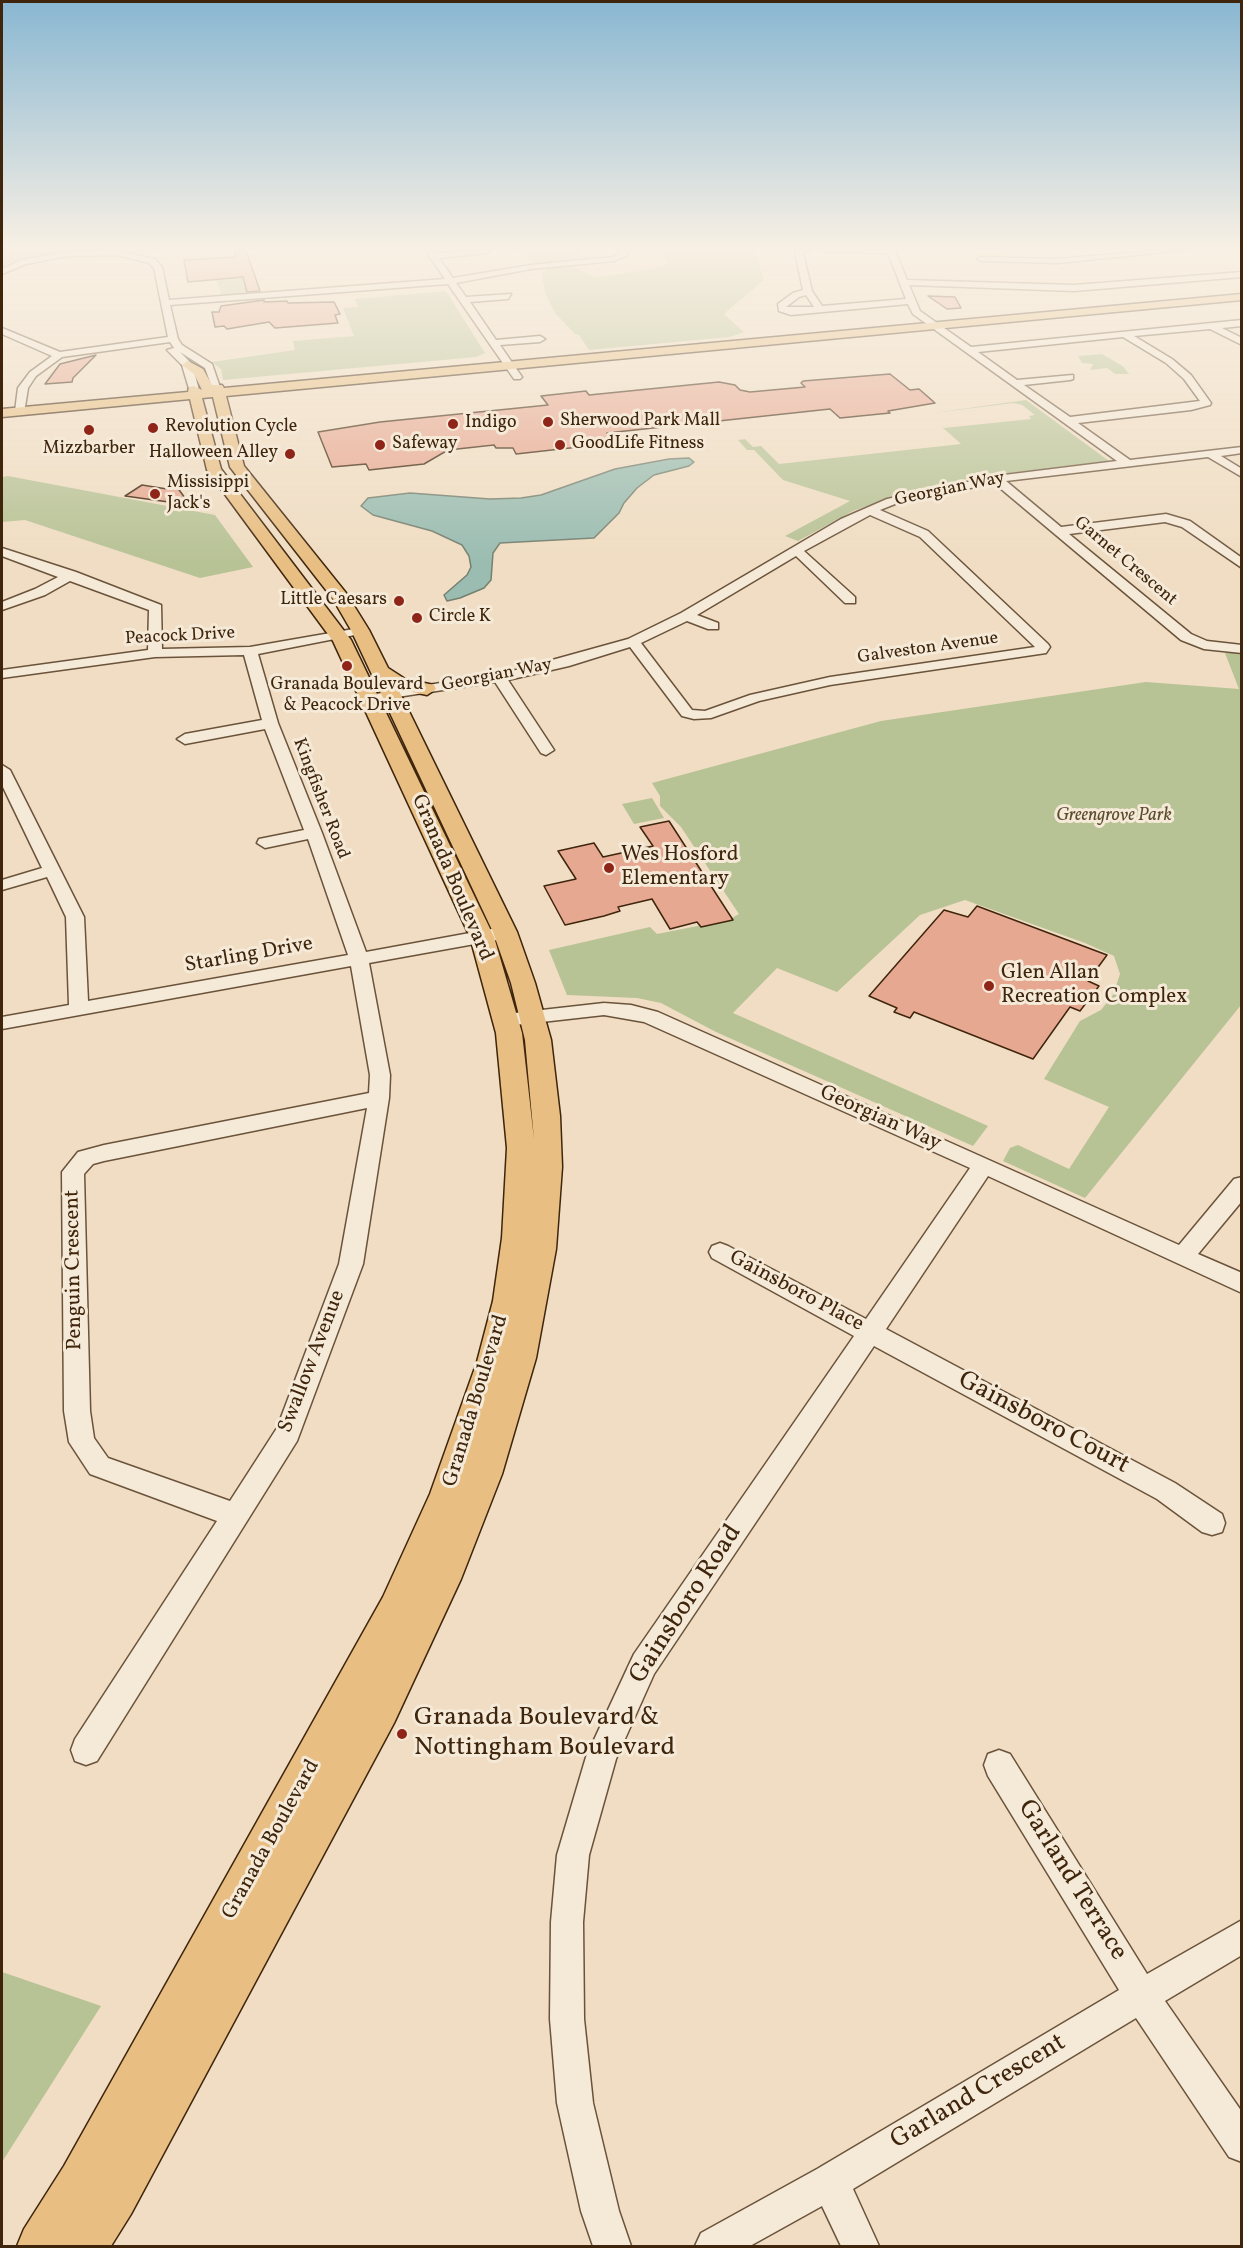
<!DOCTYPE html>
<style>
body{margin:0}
#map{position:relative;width:1243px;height:2248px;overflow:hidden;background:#f0ddc3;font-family:Vollkorn,serif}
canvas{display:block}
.frame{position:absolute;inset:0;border:3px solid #3e250c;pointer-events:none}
</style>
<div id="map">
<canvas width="1243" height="2248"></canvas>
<div class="frame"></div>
</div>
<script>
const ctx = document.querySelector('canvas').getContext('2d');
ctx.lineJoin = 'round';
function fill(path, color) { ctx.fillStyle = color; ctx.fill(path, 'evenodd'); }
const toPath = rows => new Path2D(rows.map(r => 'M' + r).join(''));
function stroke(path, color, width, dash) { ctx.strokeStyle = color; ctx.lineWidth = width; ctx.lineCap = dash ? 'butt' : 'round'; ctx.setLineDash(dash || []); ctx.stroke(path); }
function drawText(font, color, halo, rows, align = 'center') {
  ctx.font = font + ' Vollkorn,serif'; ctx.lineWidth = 6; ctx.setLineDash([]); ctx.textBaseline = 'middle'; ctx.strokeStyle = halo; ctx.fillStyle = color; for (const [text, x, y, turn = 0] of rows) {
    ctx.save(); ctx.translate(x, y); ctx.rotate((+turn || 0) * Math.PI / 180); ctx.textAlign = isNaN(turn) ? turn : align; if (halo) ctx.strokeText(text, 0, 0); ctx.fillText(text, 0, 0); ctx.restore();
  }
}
const green = toPath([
 [2,250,166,250,143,253,90,251,52,254,13,261,2,267],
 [513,250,579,250,582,256,619,256,536,264],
 [662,250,754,250,764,280,724,314,744,332,730,337,589,350,579,335,575,334,555,313,545,293,542,273,549,268,572,266,594,277,647,270,668,264],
 [243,277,247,290,252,290,254,295,222,297,217,281,207,280],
 [446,291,485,353,476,357,223,380,221,369,212,362,295,350,293,341,354,336,343,308,358,307,355,299],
 [1102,354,1124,367,1129,374,1115,374,1107,368,1090,370,1093,364,1082,363,1078,356],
 [1026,400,1109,461,977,477,911,490,853,511,798,541,785,536,850,501,783,480,754,450,747,450,738,440,745,439,753,447,761,446,779,464,961,444,941,426,944,428,1031,419,1029,416,1035,415,1022,405,1013,403,926,414],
 [8,476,215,515,253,567,200,578,25,520,2,522,2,477],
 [1239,652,1242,658,1241,1005,1085,1198,1003,1161,1010,1148,1018,1145,1069,1169,1109,1107,1044,1079,1080,1021,1101,1010,1113,995,1120,974,1114,956,1085,943,965,900,920,915,837,992,777,968,733,1013,988,1126,973,1146,716,1032,661,1003,637,998,567,995,549,950,650,927,657,934,728,920,739,914,681,827,660,806,660,796,652,783,881,721,1146,682,1239,689,1225,653],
 [652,798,664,818,634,824,622,804],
 [2,1972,101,2006,2,2162]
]);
const water = toPath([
 [689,458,694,462,689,466,654,475,637,488,624,503,619,513,594,538,500,543,493,553,491,580,484,588,460,598,447,601,444,595,467,575,471,567,469,556,462,545,432,531,373,515,361,506,368,498,410,493,490,499,521,498,541,495,615,469,669,459,689,458]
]);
const building = toPath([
 [234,250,246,250,260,291,247,292,243,277,188,282,184,260,236,257,234,250],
 [928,296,955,297,961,308,947,309,928,296],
 [264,300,264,302,287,301,288,303,334,302,340,314,335,315,338,323,275,328,269,322,227,329,224,326,215,327,212,312,219,312,221,306,264,300],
 [96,355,73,378,72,382,45,384,60,364,96,355],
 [890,374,910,390,919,389,935,403,888,411,890,413,840,418,830,409,607,433,615,443,516,454,513,448,496,448,494,445,448,450,424,464,369,470,366,464,332,467,318,432,380,422,548,405,541,396,586,391,589,395,719,382,735,385,740,390,750,392,805,387,801,383,803,381,890,374],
 [142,485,167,489,177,487,185,498,176,503,125,496,142,485],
 [669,821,733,920,701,927,697,922,670,929,652,899,618,907,620,911,604,916,565,925,544,886,576,879,558,851,594,843,603,857,653,846,640,827,669,821],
 [977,906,1107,955,1088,981,1099,986,1080,1011,1070,1007,1033,1059,914,1012,910,1018,894,1012,897,1008,869,996,944,910,968,917,977,906]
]);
const minor = toPath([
 [425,250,433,250,435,253,491,250,488,253,439,258,453,278,531,265,613,257,620,254,618,250,626,250,628,255,614,261,531,269,456,283,466,297,511,294,508,299,470,302,496,340,540,336,545,339,540,342,500,345,522,377,520,379,514,379,448,284,170,305,178,339,182,345,212,364,221,390,213,390,205,368,180,352,192,364,199,390,190,392,182,365,167,350,174,348,170,342,62,357,36,376,28,388,24,413,15,411,18,388,30,372,52,356,2,334,2,328,60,352,168,337,154,268,149,263,117,255,67,256,26,264,2,274,2,269,21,260,67,252,117,251,155,259,162,267,169,300,445,279,425,250],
 [799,250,812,250,803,253,812,291,822,306,906,299,888,253,823,252,819,250,895,250,907,280,1074,285,1242,272,1242,277,1074,291,909,285,920,311,971,347,1242,320,1242,326,1222,328,1242,338,1242,345,1210,329,1134,336,1172,359,1191,375,1211,403,1210,405,1191,410,1078,423,1130,460,1242,447,1242,453,1221,456,1242,469,1242,477,1208,457,1006,481,1061,527,1166,514,1190,521,1242,558,1242,568,1182,527,1165,522,1069,534,1191,634,1207,641,1242,645,1242,653,1204,649,1181,640,994,483,895,504,880,510,928,531,1048,644,1050,647,1046,653,830,685,759,701,711,718,694,719,682,716,630,647,569,666,508,680,554,750,546,755,541,753,495,682,365,702,363,699,370,695,516,670,628,639,681,613,841,519,887,499,996,476,1117,461,913,314,908,304,791,315,779,311,778,304,793,293,803,290,795,252,799,250],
 [806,295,814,307,786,307,799,297,806,295],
 [1123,337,1166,363,1184,379,1200,401,1070,417,1024,385,1070,380,1073,379,1073,375,1017,380,978,352,1123,337],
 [870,515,920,537,1035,647,830,677,750,695,705,711,692,710,641,643,687,621,708,629,718,629,718,623,697,615,796,556,845,603,855,603,855,597,804,551,870,515],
 [1160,250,1186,250,1058,263,981,261,977,259,981,257,1058,259,1160,250],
 [2,548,76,572,161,605,162,649,250,647,365,627,365,633,360,634,258,654,278,723,322,833,366,952,497,928,506,934,497,940,369,963,390,1075,389,1098,363,1264,297,1441,97,1761,86,1765,75,1761,71,1750,75,1739,217,1521,90,1474,69,1442,64,1411,62,1172,78,1152,104,1145,369,1093,370,1075,351,966,2,1029,2,1017,69,1005,66,917,47,877,2,890,2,880,42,868,2,785,2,765,10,770,84,917,88,1001,348,955,308,839,265,848,257,843,259,839,304,830,265,729,185,744,177,739,185,734,262,720,244,655,155,657,2,678,2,670,148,650,149,610,70,581,45,595,2,610,2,602,35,589,58,577,2,556,2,548],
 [367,1108,339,1264,277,1428,230,1501,108,1458,94,1438,90,1411,84,1174,93,1164,104,1161,367,1108],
 [604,1003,631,1005,658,1012,1179,1245,1234,1179,1242,1177,1242,1201,1198,1254,1242,1273,1242,1293,988,1176,886,1329,1175,1483,1222,1514,1225,1523,1222,1532,1212,1535,1202,1532,1157,1499,874,1346,654,1674,616,1759,589,1855,583,1922,584,2019,593,2103,619,2211,631,2246,593,2246,581,2211,557,2103,550,2019,551,1922,557,1855,586,1757,634,1654,854,1336,712,1258,709,1252,712,1246,720,1243,728,1246,866,1319,970,1168,644,1022,604,1015,515,1025,508,1024,505,1019,508,1014,515,1013,604,1003],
 [999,1750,1010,1754,1147,1974,1242,1920,1242,1955,1165,2001,1242,2112,1242,2162,1229,2157,1136,2018,853,2189,879,2246,841,2246,822,2206,750,2246,695,2246,701,2233,817,2169,1119,1990,988,1776,984,1765,988,1754,999,1750]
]);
const major = toPath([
 [1242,294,1242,300,226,396,244,466,346,593,369,630,388,668,405,679,434,685,436,689,427,695,398,689,517,932,535,983,551,1040,560,1116,562,1167,556,1249,536,1358,502,1474,461,1579,394,1723,131,2214,111,2246,17,2246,24,2229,64,2166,383,1597,430,1494,477,1362,493,1301,502,1238,507,1148,496,1033,470,937,333,641,207,470,190,399,2,417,2,409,188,392,189,387,194,386,202,390,194,374,182,365,188,361,203,369,212,385,222,385,224,388,1242,294],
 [213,397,230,467,333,599,351,630,493,932,511,983,525,1040,534,1139,522,1033,494,937,351,640,221,469,202,398,213,397]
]);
const markers = [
 [548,422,6,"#8f2418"],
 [453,424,6,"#8f2418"],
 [153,428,6,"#8f2418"],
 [89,430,6,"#8f2418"],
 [380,445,6,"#8f2418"],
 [560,445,6,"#8f2418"],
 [290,454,6,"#8f2418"],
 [155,494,6,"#8f2418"],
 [399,601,6,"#8f2418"],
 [417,618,6,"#8f2418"],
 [347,666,6,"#8f2418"],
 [609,868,6,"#8f2418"],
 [989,986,6,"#8f2418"],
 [402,1734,6,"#8f2418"]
];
const farPoinames = [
 ["Sherwood Park Mall",560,422],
 ["Indigo",465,424],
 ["Revolution Cycle",165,428],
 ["Safeway",392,445],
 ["GoodLife Fitness",572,445],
 ["Mizzbarber",89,450,"center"],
 ["Halloween Alley",278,454,"right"],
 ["Missisippi",167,484],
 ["Jack's",167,505],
 ["Little Caesars",387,601,"right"],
 ["Circle K",429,618],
 ["Granada Boulevard",347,686,"center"],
 ["& Peacock Drive",347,707,"center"]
];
const farStreetnames = [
 ["Georgian Way",950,490,-12],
 ["Garnet Crescent",1125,562,40],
 ["Peacock Drive",180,637,-3],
 ["Galveston Avenue",928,649,-8],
 ["Georgian Way",497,676,-11],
 ["Kingfisher Road",320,799,69]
];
const farParknames = [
 ["Greengrove Park",1114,817]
];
const poiNames = [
 ["Wes Hosford",621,856],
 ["Elementary",621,880],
 ["Glen Allan",1001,974],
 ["Recreation Complex",1001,998]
];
const streetNames = [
 ["Granada Boulevard",451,878,67],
 ["Starling Drive",249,956,-10],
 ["Georgian Way",880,1119,24],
 ["Penguin Crescent",75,1270,-91],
 ["Gainsboro Place",796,1292,28],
 ["Swallow Avenue",313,1362,-69],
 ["Granada Boulevard",477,1401,-73],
 ["Granada Boulevard",272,1840,-61]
];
const nearStreetnames = [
 ["Gainsboro Court",1043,1424,28],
 ["Gainsboro Road",687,1605,-57],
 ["Garland Terrace",1071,1881,58],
 ["Garland Crescent",979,2093,-31]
];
const nearPoinames = [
 ["Granada Boulevard &",414,1719],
 ["Nottingham Boulevard",414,1749]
];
fill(green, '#b7c295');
fill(water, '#9abcb1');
stroke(water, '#75806f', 1.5);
fill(building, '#e7a891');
stroke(building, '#3e250c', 1.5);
stroke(minor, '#6a533a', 3);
stroke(major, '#3e250c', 3);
fill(minor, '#f5e9d8');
fill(major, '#e8be82');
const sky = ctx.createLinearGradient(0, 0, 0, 564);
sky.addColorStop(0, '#89b7d2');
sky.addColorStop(0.44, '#f8f0e4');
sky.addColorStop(1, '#f8f0e400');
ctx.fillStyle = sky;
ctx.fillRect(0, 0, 1243, 564);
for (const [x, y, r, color] of markers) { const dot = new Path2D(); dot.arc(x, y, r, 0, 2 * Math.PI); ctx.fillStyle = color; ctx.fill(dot); stroke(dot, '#f5e9d8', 2); }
drawText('18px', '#3e250c', '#f5e9d8', farPoinames, 'left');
drawText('18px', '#3e250c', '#f5e9d8', farStreetnames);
drawText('italic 18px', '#5c4c2e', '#f5e9d8', farParknames);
drawText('21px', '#3e250c', '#f5e9d8', poiNames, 'left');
drawText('21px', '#3e250c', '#f5e9d8', streetNames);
drawText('26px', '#3e250c', '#f5e9d8', nearStreetnames);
drawText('26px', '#3e250c', '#f5e9d8', nearPoinames, 'left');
</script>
